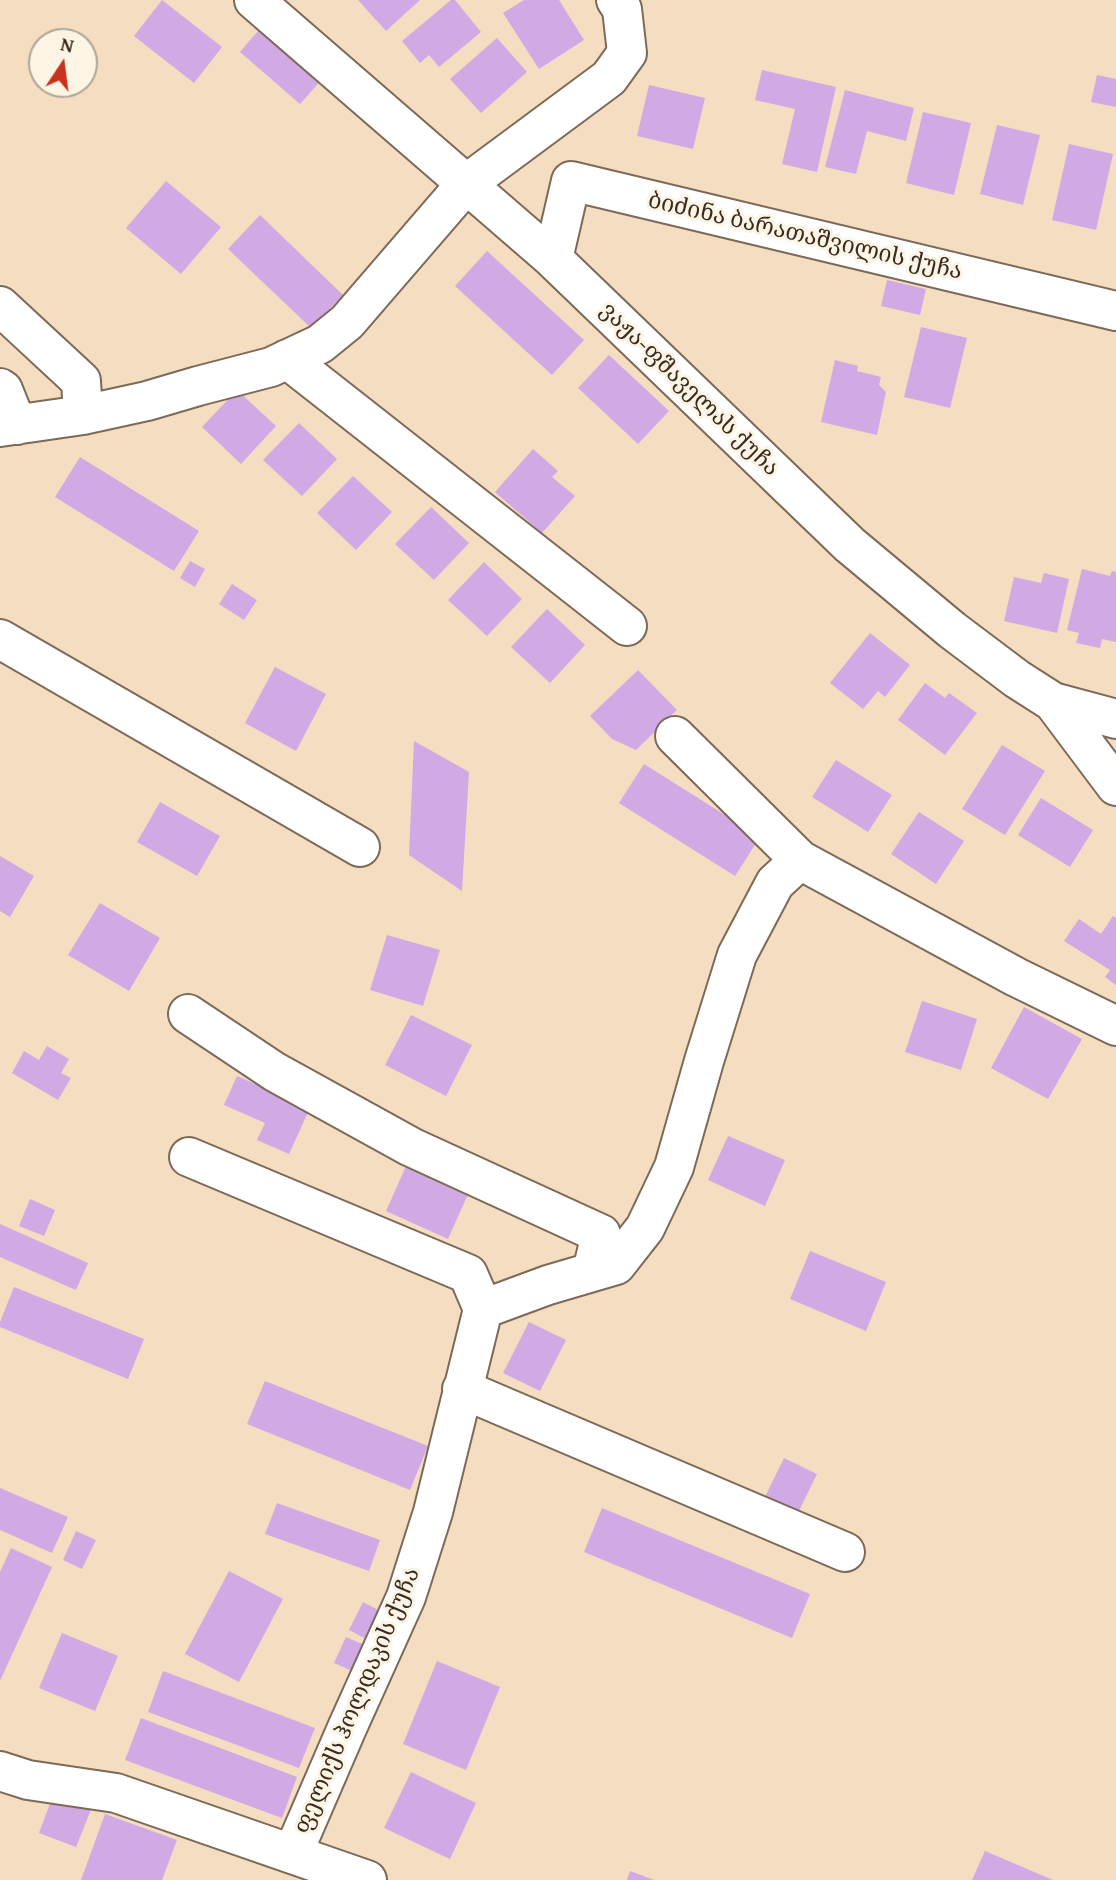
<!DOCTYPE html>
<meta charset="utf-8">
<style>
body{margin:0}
#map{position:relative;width:1116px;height:1880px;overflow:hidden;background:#f4ddc0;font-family:"Gentium Book Plus",serif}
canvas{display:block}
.north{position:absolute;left:28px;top:28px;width:70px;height:70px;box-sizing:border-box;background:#fcf5e5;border:2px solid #afa495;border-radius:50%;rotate:13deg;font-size:19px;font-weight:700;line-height:28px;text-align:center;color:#3b2a1e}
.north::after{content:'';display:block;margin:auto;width:24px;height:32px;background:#c8321e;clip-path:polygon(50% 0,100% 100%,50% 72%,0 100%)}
</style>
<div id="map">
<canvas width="1116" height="1880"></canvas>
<div class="north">N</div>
</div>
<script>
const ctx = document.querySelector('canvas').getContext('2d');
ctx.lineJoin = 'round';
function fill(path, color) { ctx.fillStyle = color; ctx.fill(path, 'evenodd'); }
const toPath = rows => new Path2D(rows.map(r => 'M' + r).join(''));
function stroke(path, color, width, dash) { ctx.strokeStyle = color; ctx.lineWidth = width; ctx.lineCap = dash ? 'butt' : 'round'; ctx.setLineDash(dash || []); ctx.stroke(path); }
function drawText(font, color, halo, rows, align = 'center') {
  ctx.font = font + ' "Gentium Book Plus","Noto Serif Georgian",serif'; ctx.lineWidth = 6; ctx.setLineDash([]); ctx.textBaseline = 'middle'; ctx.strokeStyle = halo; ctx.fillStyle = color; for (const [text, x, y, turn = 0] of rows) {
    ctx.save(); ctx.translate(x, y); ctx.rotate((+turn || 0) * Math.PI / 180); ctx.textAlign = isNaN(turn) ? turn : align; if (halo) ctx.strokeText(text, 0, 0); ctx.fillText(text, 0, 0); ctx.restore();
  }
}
const building = toPath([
 [162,0,222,47,194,83,134,36],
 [358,0,420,0,386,31],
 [451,0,455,0,481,32,439,67,429,55,420,63,402,41],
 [524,0,559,0,584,40,539,69,503,13],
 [264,24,325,76,300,104,240,52],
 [497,38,527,72,481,113,450,79],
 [762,70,836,87,817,172,782,164,795,109,755,100],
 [1097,75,1116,79,1116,107,1091,102],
 [649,85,705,98,693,149,637,136],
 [845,90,914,108,906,141,867,131,856,174,825,167],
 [923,112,971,123,954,195,906,183],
 [997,125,1040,135,1023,205,980,194],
 [1069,144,1113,154,1096,230,1052,220],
 [166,181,221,227,181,274,126,228],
 [260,215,343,295,311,328,228,249],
 [487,251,584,340,552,375,455,286],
 [887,280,926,289,920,315,881,306],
 [921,327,967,338,950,408,904,397],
 [609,355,669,411,638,444,578,388],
 [835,360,858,366,857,371,881,377,879,385,886,392,877,435,821,422],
 [237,390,276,426,241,464,202,427],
 [299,423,337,459,302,496,263,460],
 [533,449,558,471,552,477,575,496,542,533,495,492],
 [80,457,199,531,174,571,55,497],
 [353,476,392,512,356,550,317,513],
 [431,507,469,543,434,580,395,544],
 [190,561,205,569,195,587,180,578],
 [484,562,522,599,487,636,448,600],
 [1082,569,1110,576,1112,571,1116,572,1116,642,1102,639,1100,648,1076,643,1079,633,1067,630],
 [1044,573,1069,579,1057,633,1004,621,1014,577,1041,583],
 [232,584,257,600,244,620,219,604],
 [547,609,585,645,550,683,511,647],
 [870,633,910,665,885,697,878,691,863,709,830,683],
 [275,667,326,694,296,751,245,723],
 [638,670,677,710,636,750,612,739,590,716],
 [925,683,945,698,949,693,977,713,945,755,898,720],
 [414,741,469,772,462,891,409,855],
 [1002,745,1045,771,1005,835,962,809],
 [836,760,892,795,868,832,812,797],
 [644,764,760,837,735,876,619,803],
 [1041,798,1093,830,1070,867,1018,835],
 [160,802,220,836,197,876,137,842],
 [919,812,964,841,936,884,891,854],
 [0,856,34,876,10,917,0,911],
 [100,903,160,938,129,991,68,955],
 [1113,916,1116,918,1116,985,1105,977,1110,970,1064,941,1079,919,1101,934],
 [387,935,440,950,423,1006,370,990],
 [922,1001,977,1019,961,1070,905,1052],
 [1024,1007,1082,1039,1048,1099,991,1068],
 [411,1015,472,1045,446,1096,385,1065],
 [47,1046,69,1059,61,1073,71,1078,58,1100,12,1073,24,1051,39,1060],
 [237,1076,310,1108,289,1154,257,1140,265,1123,224,1105],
 [728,1136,785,1160,765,1206,708,1180],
 [407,1164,469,1192,448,1239,386,1211],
 [30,1199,55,1210,44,1236,19,1226],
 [0,1224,88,1263,76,1290,0,1257],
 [810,1251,886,1282,866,1331,790,1299],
 [14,1287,144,1339,128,1379,0,1327,0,1322],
 [529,1322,566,1340,540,1391,503,1373],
 [265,1381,428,1446,410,1490,247,1424],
 [784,1458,817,1474,795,1519,762,1503],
 [0,1488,68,1517,52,1553,0,1530],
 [277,1503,380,1540,369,1571,265,1534],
 [602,1508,810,1594,792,1638,584,1552],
 [76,1531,96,1540,82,1569,63,1560],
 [11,1548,52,1567,0,1681,0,1572],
 [229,1571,283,1599,239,1682,185,1654],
 [363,1602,384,1613,370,1641,349,1630],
 [62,1633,118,1656,95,1711,39,1688],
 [346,1637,369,1647,357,1673,334,1663],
 [437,1661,500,1687,466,1770,403,1744],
 [163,1671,315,1728,299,1768,148,1712],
 [141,1718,297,1777,282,1818,125,1760],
 [411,1772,476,1803,450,1859,384,1828],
 [54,1793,92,1807,76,1847,39,1833],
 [105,1814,177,1840,162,1880,81,1880],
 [985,1851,1053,1880,972,1880],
 [630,1871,654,1880,627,1880]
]);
const minor = toPath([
 [254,0,553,259,850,545,952,630,1017,679,1053,702,1116,786],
 [553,259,571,181,1116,311],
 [0,306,81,381,83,415],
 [287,359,627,626],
 [0,388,3,390,17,425],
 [0,427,83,415,147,401,198,386,271,367,320,344,347,322,466,184,609,78,627,53,622,9,616,0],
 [0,639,360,847],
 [1053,702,1116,719],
 [675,736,800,860,1016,977,1116,1026],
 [188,1014,275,1072,411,1147,601,1234,592,1272],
 [189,1157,468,1274,483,1309],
 [462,1389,845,1552],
 [0,1771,28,1780,116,1793,367,1880],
 [293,1853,347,1728,406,1597,433,1512,483,1309,548,1285,616,1265,645,1228,674,1167,704,1061,737,955,775,883,800,860]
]);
const streetNames = [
 ["ბიძინა ბარათაშვილის ქუჩა",805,237,13],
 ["ვაჟა-ფშაველას ქუჩა",689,390,44],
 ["ფელიქს ჰოლდაკის ქუჩა",358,1701,-67]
];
fill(building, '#d1a9e4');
stroke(minor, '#7c6957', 42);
stroke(minor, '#fff', 38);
drawText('23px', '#3b2a1e', '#fcf5e5', streetNames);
</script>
